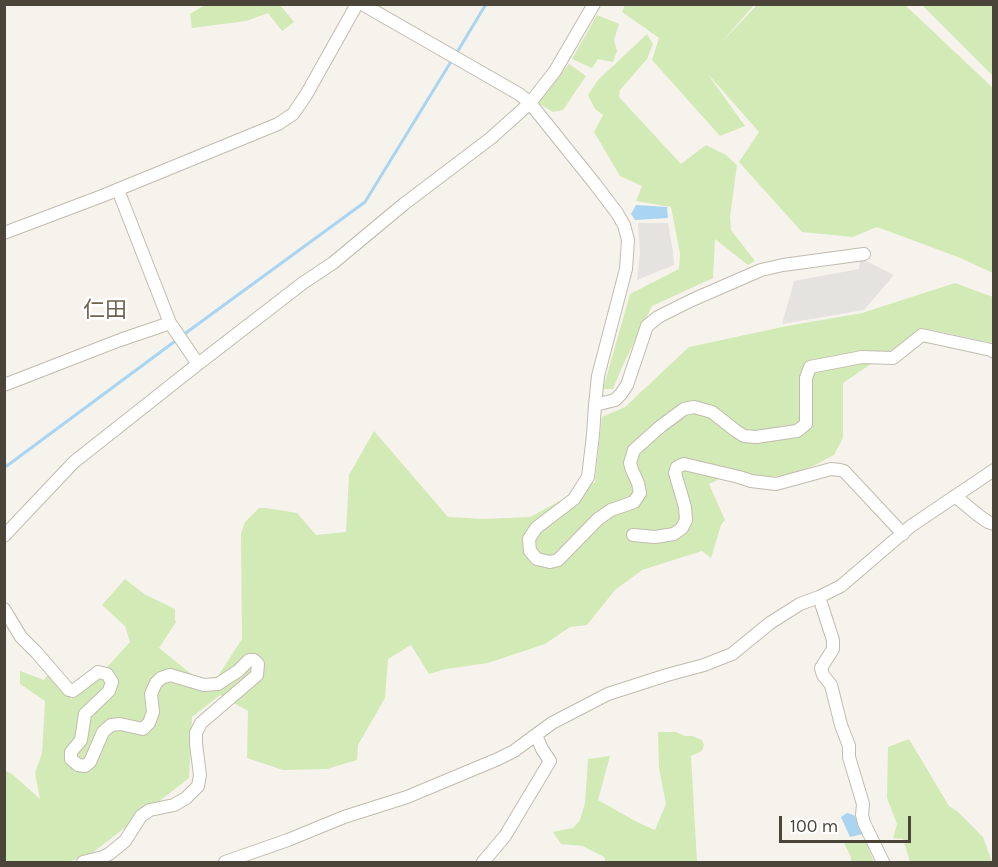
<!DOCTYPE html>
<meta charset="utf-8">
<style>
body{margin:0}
#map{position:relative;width:998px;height:867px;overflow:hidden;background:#f6f3ec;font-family:Karla,sans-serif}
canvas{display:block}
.frame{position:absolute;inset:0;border:6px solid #4b4439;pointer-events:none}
.scale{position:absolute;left:779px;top:816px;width:132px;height:27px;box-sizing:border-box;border:3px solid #4b4439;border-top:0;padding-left:8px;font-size:18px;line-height:21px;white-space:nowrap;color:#4b4439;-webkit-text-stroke:4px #fff;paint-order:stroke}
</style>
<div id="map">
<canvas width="998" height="867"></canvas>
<div class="frame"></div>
<div class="scale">100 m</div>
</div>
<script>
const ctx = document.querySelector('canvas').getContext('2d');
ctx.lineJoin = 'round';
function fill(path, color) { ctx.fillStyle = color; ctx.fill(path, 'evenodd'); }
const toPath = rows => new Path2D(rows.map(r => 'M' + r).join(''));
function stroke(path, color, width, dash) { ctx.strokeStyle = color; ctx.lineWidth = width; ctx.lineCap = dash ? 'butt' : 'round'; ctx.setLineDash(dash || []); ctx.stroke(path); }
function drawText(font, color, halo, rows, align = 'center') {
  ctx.font = font + ' Karla,"Noto Sans JP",sans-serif'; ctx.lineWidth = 5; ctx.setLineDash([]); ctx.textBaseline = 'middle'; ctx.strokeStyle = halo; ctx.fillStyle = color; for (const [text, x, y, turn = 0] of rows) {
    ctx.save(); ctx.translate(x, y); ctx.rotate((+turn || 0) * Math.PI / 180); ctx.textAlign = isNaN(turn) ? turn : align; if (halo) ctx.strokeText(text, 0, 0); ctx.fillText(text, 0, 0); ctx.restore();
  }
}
const green = toPath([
 [205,5,280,5,294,22,282,31,268,13,246,21,192,28,190,14],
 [625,5,754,5,721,43,757,5,905,5,993,88,993,273,958,257,877,227,853,237,802,232,739,162,759,132,707,73,745,126,720,136,652,60,659,38,622,12],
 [922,5,993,5,993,76],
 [597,15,619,24,614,40,617,51,613,62,598,59,592,68,572,59],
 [647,34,653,44,647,59,620,90,619,97,681,164,706,145,726,155,737,165,730,217,731,230,755,261,748,265,715,239,713,278,652,306,623,365,613,389,603,389,630,294,679,269,680,254,671,207,636,201,642,186,620,176,594,132,603,115,595,109,588,95,598,80],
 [569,64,586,76,563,110,553,112,536,102],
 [955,283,993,297,993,343,924,328,843,383,843,438,834,455,815,465,790,475,765,477,751,476,734,472,709,484,725,520,721,525,711,558,702,551,642,570,615,590,587,625,570,627,545,644,488,663,446,669,429,674,411,645,388,659,385,698,358,745,357,760,327,769,283,770,247,758,248,711,220,695,192,717,189,778,91,854,68,862,5,862,4,770,12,774,40,799,35,773,42,753,45,701,20,684,20,671,44,680,49,673,71,699,86,690,130,642,125,626,102,605,125,579,144,594,175,609,175,620,176,622,159,648,200,681,218,676,242,639,241,534,245,522,259,508,266,508,297,513,316,535,346,532,349,475,374,431,448,517,483,519,530,517,595,482,602,417,625,407,689,347,787,326,862,313],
 [658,732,676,732,685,736,692,736,702,740,704,745,702,751,691,756,697,862,606,862,604,857,583,846,561,844,553,832,573,828,580,820,585,803,588,759,610,756,598,800,637,822,655,830,666,804,659,768],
 [909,739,949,806,958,812,983,837,992,862,910,862,903,839,893,838,897,824,887,798,888,747],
 [843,841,866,841,874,862,851,862,851,857]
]);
const parking = toPath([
 [638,223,668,223,673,252,674,265,637,280,640,253],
 [860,258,894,275,864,310,782,324,794,281,859,269]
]);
const water = toPath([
 [636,205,667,207,668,218,635,220,631,214],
 [847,813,854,815,863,834,850,837,841,817]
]);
const stream = toPath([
 [456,54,486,4],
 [183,335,365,202,452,60],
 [4,468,178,339]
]);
const minor = toPath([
 [362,4,519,94,530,103,595,184,617,213,624,225,628,240,626,269,598,376,595,405,615,400,621,394,627,385,647,326,658,317,692,300,761,270,783,265,864,254],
 [118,190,170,323,198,364],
 [4,233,102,196,278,124,293,114,306,95,357,4],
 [4,385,120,340,170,323],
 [595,405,593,435,588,477,574,499,536,528,529,539,530,551,537,559,550,562,558,560,598,519,611,510,634,502,640,493,638,483,632,470,630,463,634,450,661,426,684,409,694,407,712,412,736,431,744,436,756,437,797,431,806,424,806,378,810,367,862,357,893,358,922,335,991,350,994,352],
 [955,496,978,515,988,522,994,524],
 [633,535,655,537,674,534,682,528,686,520,685,507,675,473,677,467,684,464,739,477,751,481,776,484,831,469,840,470,844,471,903,534],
 [4,536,74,462,198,364,303,283,333,263,404,204,491,138,530,103,555,71,594,4],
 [819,597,833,640,833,649,821,668,823,675,831,685,841,725,849,746,849,757,863,804,862,815,864,823,883,862],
 [4,609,21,637,37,653,69,690,73,691,98,672,107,674,112,682,109,691,85,714,81,740,71,752,71,759,78,765,85,766,90,762,103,732,111,725,120,724,143,729,149,723,153,712,151,694,156,683,161,678,170,675,204,685,218,684,238,671,249,660,254,660,258,664,257,675,201,723,196,733,196,744,200,775,198,786,186,798,174,805,150,810,141,816,125,841,109,854,103,857,83,862],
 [225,862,288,840,344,817,407,797,498,759,514,751,552,723,608,694,667,675,704,665,732,654,770,623,800,604,819,597,841,586,911,526,994,470],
 [483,862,505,836,550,761,542,749,536,735]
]);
const quarterNames = [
 ["仁田",105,311]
];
fill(green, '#d2eab5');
fill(parking, '#e5e3e0');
fill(water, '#a9d4f2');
stroke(stream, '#a9d4f2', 3);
stroke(minor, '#c2bbae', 14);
stroke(minor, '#fff', 12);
drawText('22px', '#6e6250', '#fff', quarterNames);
</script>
